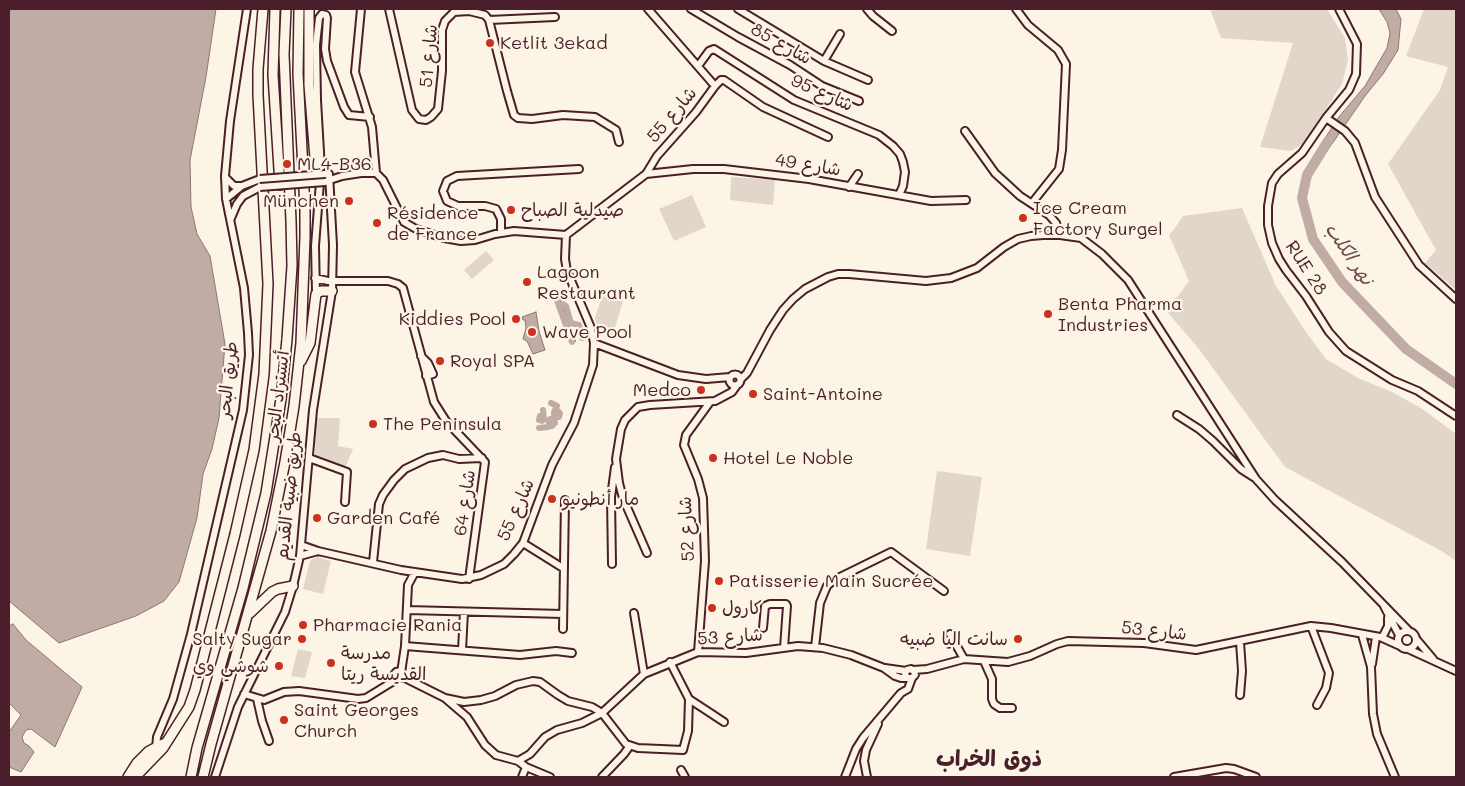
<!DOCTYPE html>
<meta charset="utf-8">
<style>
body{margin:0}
#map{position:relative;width:1465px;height:786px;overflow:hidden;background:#fcf5e5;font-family:Mali,sans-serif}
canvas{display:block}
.frame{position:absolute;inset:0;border:10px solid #4a1f2b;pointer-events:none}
</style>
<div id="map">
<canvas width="1465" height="786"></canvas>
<div class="frame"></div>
</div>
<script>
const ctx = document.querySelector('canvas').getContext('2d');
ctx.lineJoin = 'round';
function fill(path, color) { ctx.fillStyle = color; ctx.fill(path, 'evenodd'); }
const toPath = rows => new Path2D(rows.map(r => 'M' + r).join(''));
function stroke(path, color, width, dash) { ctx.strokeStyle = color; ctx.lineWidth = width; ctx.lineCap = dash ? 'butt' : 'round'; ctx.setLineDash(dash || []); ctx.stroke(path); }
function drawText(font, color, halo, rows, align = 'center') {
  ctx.font = font + ' Mali,"Playpen Sans Arabic",sans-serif'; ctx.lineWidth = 4.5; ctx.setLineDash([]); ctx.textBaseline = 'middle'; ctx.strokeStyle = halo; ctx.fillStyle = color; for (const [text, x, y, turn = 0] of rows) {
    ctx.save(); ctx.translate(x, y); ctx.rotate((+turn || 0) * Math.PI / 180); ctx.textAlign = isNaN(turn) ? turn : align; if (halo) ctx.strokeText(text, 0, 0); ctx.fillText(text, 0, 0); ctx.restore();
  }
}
const green = toPath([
 [1210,9,1327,9,1345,38,1348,60,1342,84,1305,142,1291,151,1260,147,1293,43,1221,38],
 [1424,9,1456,9,1456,290,1425,263,1436,250,1388,164,1440,90,1448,67,1406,56],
 [731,177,775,180,773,205,730,200],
 [692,195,706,227,674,241,659,209],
 [1242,208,1276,286,1306,332,1326,359,1358,378,1392,392,1421,408,1456,434,1456,561,1443,552,1285,467,1199,349,1163,307,1178,296,1189,281,1169,235,1175,228,1183,216],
 [486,251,494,260,472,279,464,270],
 [602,296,623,301,612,337,605,336,597,328,595,318],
 [316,418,340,418,338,446,353,449,345,468,315,455],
 [937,471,982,477,970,556,926,549],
 [317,557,331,561,323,594,303,589,310,561],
 [298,649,312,652,305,678,291,676]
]);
const water = toPath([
 [9,9,216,9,206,77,190,160,191,207,197,234,210,256,225,344,219,418,212,449,203,474,197,518,179,582,164,601,136,616,59,643,9,601,9,9],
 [1379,9,1396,9,1401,19,1398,50,1383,74,1365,96,1325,154,1317,151,1338,118,1365,86,1387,48,1390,33,1387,22,1379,9],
 [536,312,539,331,545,350,533,354,527,341,523,339,526,328,525,320,523,320,522,317,536,312],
 [13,624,26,640,82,687,55,747,31,729,26,730,22,737,24,743,29,746,34,752,21,772,9,767,9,732,21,715,9,703,9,626,13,624]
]);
const stream = toPath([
 [559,295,561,306,566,313,567,325,575,341],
 [562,310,569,324,570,332,574,341]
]);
const canal = toPath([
 [555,295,572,342],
 [563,304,566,306,571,323,579,325,581,330,582,338],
 [540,416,539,420,542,421,544,419,543,410],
 [539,428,548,427,550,426,552,424,554,421,550,419,548,421,550,425,552,426,555,423,554,417,555,414,555,412,557,410,560,413,559,416,555,416,554,414,554,412,556,410,557,410,560,413,559,417,555,417,554,415,554,412,557,406,551,403]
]);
const river = toPath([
 [1328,141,1307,175,1302,198,1313,239,1342,282,1406,349,1456,384]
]);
const minor = toPath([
 [361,9,355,72,372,127,376,173],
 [389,9,412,110,419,119,426,120,431,117,438,109,442,71,442,30,445,21,454,12,469,11,485,15,489,20,507,91,514,115,518,118,532,119,563,115,595,117,616,130,619,142],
 [691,9,738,37,790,65,822,86,859,101],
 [738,9,824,61,868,80],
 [867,9,873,16,892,31],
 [1016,9,1028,25,1058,50,1066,64,1062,150,1059,169,1032,203],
 [1339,9,1357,44,1356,74,1349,90,1326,118,1302,153,1278,174,1272,183,1268,206,1268,225,1272,243,1279,259,1286,270,1306,296,1329,332,1346,351,1392,380,1418,391,1456,416],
 [489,20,555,17],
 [824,61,840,34],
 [698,66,709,51,714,49,794,100,879,135,893,146,900,154,903,162,905,172,903,186,899,195],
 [715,86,721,80,724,80,763,107,828,137],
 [1326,118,1345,131,1355,143,1375,197,1419,265,1456,299],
 [965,131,995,173,1020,196,1049,215,1056,223,1060,235],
 [646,174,693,169,724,169,809,179,931,201,966,200],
 [225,177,234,186,242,186],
 [327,181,342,176,361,173,376,173,383,180,404,222,416,229,444,238,461,241,475,240,495,234,514,231,566,235],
 [849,187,858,174],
 [226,199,242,186,260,179],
 [231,218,237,204,243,196,260,187],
 [501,232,501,219,496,209,485,206,458,206,447,201,443,191,447,181,457,176,579,169],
 [566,235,646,174,657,156,696,112,715,86,648,9],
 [315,278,328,281,388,281,398,284,403,288,434,402,446,421,485,462,469,579],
 [316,293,315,246,321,169,317,100,316,45,319,18,322,14,326,15,327,18,325,49,327,61,344,107,349,115,370,117],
 [594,343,678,375,706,379,730,377],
 [421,356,428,363,433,374,426,376],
 '729.5 380a5.5 5.5 0 1 1 11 0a5.5 5.5 0 1 1-11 0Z',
 [741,379,747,373,770,330,783,310,793,299,805,289,828,277,838,274,849,274,926,281,951,278,977,268,1004,247,1018,239,1031,236,1043,235,1060,235,1081,238,1102,254,1128,280,1256,479,1275,500,1342,562,1409,631],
 [1177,415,1199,429,1213,441,1241,469,1255,478],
 [309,458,347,472,345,502],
 [523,543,563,568],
 [301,545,318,551,401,570,462,579,481,575,504,564,514,554,523,543,552,465,574,423,593,365,594,343,591,328,567,271,565,259,566,235],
 [647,553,623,498,619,483,616,459,621,429,625,420,638,407,650,405,715,401,732,392,737,385],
 [300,556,318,551],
 [373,562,379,504,383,495,394,480,405,469,428,458,443,455,459,459,482,458],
 [612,564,611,497,615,467],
 [1384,606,1399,635],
 [407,610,563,614],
 [634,613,644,674],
 [1311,626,1329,673,1326,688,1317,705],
 [763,628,765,606,770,604,786,604,787,606,784,648],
 [563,629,565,500],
 '1398 640a9 9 0 1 1 18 0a9 9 0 1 1-18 0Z',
 [950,634,964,659],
 [1362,635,1371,667,1373,714,1377,734,1395,777],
 [1383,636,1388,626,1388,618],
 [1417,640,1433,659],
 [1240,642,1242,671,1240,695],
 [405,646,520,655,556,651,572,653],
 [815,647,820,603,827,586,834,580,891,552,944,591],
 [1408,649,1456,671],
 [462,650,464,612],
 [698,652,705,561,703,498,698,479,684,445,686,435,710,402],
 [984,661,992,679,992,699,994,704,1000,708,1012,708],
 [670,662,689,699,724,722],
 [1372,664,1376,637],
 [885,668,906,671],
 [913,670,927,669,964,659,1008,662,1030,656,1057,644,1068,641,1144,643,1196,650,1311,626,1331,628,1380,637,1400,646],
 '394.5 675a3.5 3.5 0 1 1 7 0a3.5 3.5 0 1 1-7 0Z',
 [401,673,405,646,408,585,415,572],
 [401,676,445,698,464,702,481,700,495,696,516,685,533,681,540,682,558,695,568,701,592,707,602,713,626,744,638,748,683,750,688,731,689,699],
 [244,694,264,700,284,692,299,691,358,699,366,698,397,679],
 [257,699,262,721,269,741],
 [446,699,467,717,485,745,496,755,518,761,526,767,550,777],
 [156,749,157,737,173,699,191,634,243,410,249,355,248,333,244,288,226,199,225,176,230,121,247,9],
 [518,761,530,754,545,737,557,730,582,723,602,713,644,674,698,652,746,653,798,646,823,648,851,655,884,668,895,676,901,678,912,678,915,675,914,671,911,669,907,670,905,673,906,677],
 [681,770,685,777],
 [215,777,238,707,285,612,293,586,300,556,313,410,332,291,333,245,329,174],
 [522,777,526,767],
 [602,777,624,754,629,747],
 [845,777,856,749,863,738,901,693,908,689,912,678],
 [867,777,864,761,866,750,878,724],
 [1174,777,1226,768,1234,769,1256,777]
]);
const highway = toPath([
 [275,9,273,75,280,185],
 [309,9,309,85,317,182],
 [301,361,310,343,316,294,321,291,332,291],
 [250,613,272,592,278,589,293,586],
 [128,777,137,763,149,751,163,744],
 [135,777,163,748,189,707,195,690,235,534,254,450,264,374,268,284,258,95,258,69,263,9],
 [191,777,197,748,243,588,266,493,281,399,287,339,292,266,291,221,284,54,286,9],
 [203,777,211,744,271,531,285,462,294,406,301,343,305,237,305,208,298,74,299,9]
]);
const minorBridge = toPath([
 [260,179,325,174],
 [260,187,325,182]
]);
const markers = [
 [490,43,5,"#c8321e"],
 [287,164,5,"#c8321e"],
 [349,201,5,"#c8321e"],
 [511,210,5,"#c8321e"],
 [1023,218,5,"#c8321e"],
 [377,223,5,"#c8321e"],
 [527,282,5,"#c8321e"],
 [1048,314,5,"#c8321e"],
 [516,319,5,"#c8321e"],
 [532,332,5,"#c8321e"],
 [440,361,5,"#c8321e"],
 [701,390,5,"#c8321e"],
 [753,394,5,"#c8321e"],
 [373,424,5,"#c8321e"],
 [713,458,5,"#c8321e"],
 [552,499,5,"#c8321e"],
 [317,518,5,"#c8321e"],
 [719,581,5,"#c8321e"],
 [712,608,5,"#c8321e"],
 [303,625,5,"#c8321e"],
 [302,639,5,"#c8321e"],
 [1018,639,5,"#c8321e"],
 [331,663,5,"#c8321e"],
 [279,666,5,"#c8321e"],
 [284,720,5,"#c8321e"]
];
const poiNames = [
 ["Ketlit 3ekad",500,43],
 ["ML4-B36",297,164],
 ["München",339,201,"right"],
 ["Ice Cream",1033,208],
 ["Factory Surgel",1033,229],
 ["صيدلية الصباح",521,210],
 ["Résidence",387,213],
 ["de France",387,234],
 ["Lagoon",537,272],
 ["Restaurant",537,293],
 ["Benta Pharma",1058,304],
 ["Industries",1058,325],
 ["Kiddies Pool",506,319,"right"],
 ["Wave Pool",542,332],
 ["Royal SPA",450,361],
 ["Medco",691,390,"right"],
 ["Saint-Antoine",763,394],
 ["The Peninsula",383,424],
 ["Hotel Le Noble",723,458],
 ["مار أنطونيو",562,499],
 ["Garden Café",327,518],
 ["Patisserie Main Sucrée",729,581],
 ["كارول",722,608],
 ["Pharmacie Rania",313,625],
 ["Salty Sugar",292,639,"right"],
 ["سانت اليا ضبيه",1008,639,"right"],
 ["مدرسة",341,653],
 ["القديسة ريتا",341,674],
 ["شوشي وي",269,666,"right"],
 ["Saint Georges",294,710],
 ["Church",294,731]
];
const streetNames = [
 ["شارع 85",781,44,29],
 ["شارع 51",429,56,-85],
 ["شارع 95",822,93,24],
 ["شارع 55",672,115,-50],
 ["شارع 49",808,165,9],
 ["RUE 28",1306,268,57],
 ["طريق البحر",228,380,-84],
 ["أتستراد البحر",278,396,-83],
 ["طريق ضبية القديم",289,496,-84],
 ["شارع 64",465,503,-82],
 ["شارع 55",516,510,-66],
 ["شارع 52",687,529,-93],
 ["شارع 53",1154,631,6],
 ["شارع 53",730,637,-4]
];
const waterNames = [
 ["نهر الكلب",1349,254,56]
];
const districtNames = [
 ["ذوق الخراب",989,759]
];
fill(green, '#e2d5ca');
fill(water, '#c0aca5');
stroke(water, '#917474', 1);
stroke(stream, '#917474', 2);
stroke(canal, '#c0aca5', 6);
stroke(river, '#c0aca5', 10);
stroke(minor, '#4a1f2b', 10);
stroke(highway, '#4a1f2b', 12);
stroke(minor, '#fcf5e5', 6);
stroke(highway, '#fcf5e5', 9);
stroke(minorBridge, '#4a1f2b', 10, []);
stroke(minorBridge, '#fcf5e5', 6);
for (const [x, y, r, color] of markers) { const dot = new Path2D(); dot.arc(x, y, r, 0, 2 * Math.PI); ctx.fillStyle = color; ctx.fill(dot); stroke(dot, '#fcf5e5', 2); }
drawText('18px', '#4a1f2b', '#fcf5e5', poiNames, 'left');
drawText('18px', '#4a1f2b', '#fcf5e5', streetNames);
drawText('italic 19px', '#6d4950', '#fcf5e5', waterNames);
drawText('bold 22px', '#4a1f2b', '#fcf5e5', districtNames);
</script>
